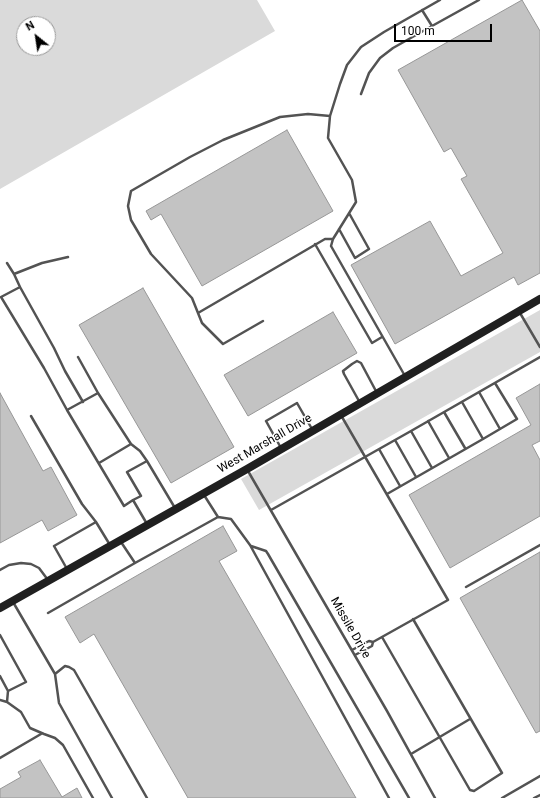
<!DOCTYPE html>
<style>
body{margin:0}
#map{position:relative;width:540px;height:798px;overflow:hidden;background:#fff;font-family:Roboto,sans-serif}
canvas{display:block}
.north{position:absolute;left:16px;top:16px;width:40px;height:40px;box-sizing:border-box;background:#fff;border:1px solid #999;border-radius:50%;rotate:330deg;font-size:11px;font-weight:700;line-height:16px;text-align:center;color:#000}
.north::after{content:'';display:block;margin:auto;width:14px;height:18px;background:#000;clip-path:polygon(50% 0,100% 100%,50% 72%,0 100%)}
.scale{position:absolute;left:394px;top:24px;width:98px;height:18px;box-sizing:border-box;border:2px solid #000;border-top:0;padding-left:5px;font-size:12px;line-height:14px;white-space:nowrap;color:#000;-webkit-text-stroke:3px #fff;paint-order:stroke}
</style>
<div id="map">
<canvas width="540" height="798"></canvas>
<div class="north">N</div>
<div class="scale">100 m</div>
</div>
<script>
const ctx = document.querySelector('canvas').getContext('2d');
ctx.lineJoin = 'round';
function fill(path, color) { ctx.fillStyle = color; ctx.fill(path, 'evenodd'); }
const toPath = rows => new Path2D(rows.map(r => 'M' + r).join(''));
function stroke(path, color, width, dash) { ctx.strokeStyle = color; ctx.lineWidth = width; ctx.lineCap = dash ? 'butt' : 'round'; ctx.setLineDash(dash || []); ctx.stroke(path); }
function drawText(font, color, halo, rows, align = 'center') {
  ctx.font = font + ' Roboto,sans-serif'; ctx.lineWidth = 3; ctx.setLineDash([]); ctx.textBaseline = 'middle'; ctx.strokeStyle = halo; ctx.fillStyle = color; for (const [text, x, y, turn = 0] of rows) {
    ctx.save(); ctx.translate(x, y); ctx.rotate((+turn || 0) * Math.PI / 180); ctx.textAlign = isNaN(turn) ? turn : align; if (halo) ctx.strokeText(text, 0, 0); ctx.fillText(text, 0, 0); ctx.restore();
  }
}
const green = toPath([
 [0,0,257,0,275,31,0,189],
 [24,24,48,24,48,48,24,48],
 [540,310,540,352,259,510,241,479]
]);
const building = toPath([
 [522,0,540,31,540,273,518,285,514,277,395,344,351,265,430,221,461,276,503,253,461,179,467,176,451,148,444,152,398,70,522,0],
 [287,130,333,211,202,286,161,214,151,220,146,211,287,130],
 [143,288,234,447,171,483,79,325,143,288],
 [333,312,357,353,248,416,224,375,333,312],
 [540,384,540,441,532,445,540,460,540,516,450,568,409,495,531,425,516,398,540,384],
 [0,393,43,471,51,467,77,515,48,531,42,520,0,543,0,393],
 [223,526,237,551,219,561,356,798,188,798,94,634,80,643,65,617,223,526],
 [540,552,540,731,536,733,460,598,540,552],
 [40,760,62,797,77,788,82,798,0,798,0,789,21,777,18,772,40,760]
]);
const lane = toPath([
 [422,10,432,26,479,0],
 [361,94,369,73,380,58,393,48,432,26],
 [339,229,355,258,369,249,349,213],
 [315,244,372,343,382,337],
 [7,263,14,274,20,287],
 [14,274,42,263,68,257],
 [198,313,325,239,333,239],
 [520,313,540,347],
 [263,321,223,344,202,323,192,298,151,254,131,220,128,206,131,191,190,157,223,140,280,117,308,114,330,116],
 [78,357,98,393],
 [405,376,331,246,333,239,356,202,352,180,328,138,330,116,340,84,347,65,361,47,384,32,440,0],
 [479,392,500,429,517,419,495,383],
 [359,401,344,374,343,371,352,364,357,361,361,363,377,393],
 [67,410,44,368,1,297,20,287,54,348,65,371,83,402],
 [444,412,465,448],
 [31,416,82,504,96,522],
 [342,417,448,600,373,642,369,641,352,650],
 [428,421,449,458],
 [411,431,432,468],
 [483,439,500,429],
 [395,440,416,477],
 [131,444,140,451,147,461],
 [281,448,266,421,297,403,312,429],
 [379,449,400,486],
 [99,463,131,444,98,393,67,410,124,506,133,500,147,524],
 [248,471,387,711,435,798],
 [387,494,483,439,462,402],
 [204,495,218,517],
 [133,500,141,496,127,472,147,461,175,508],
 [271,510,411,431,540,357],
 [121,542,135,563],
 [251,546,266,551,268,554,409,798],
 [67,569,54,546,96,522,110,545],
 [0,570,9,565,21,563,31,564,39,568,48,580],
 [466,587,540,545],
 [13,602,55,674,59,703,112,798],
 [48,613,135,563,218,517,231,519,250,545,389,798],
 [0,635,26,682,8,691],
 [382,637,470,790,474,791,502,773,413,619],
 [355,655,372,646,373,642],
 [55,674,65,666,69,667,74,670,147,798],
 [0,676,8,691,7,702],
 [0,700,7,702,21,712,30,728,44,734,55,738,63,745,93,798],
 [411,754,470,719],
 [0,758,41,734],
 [502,798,540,776],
 [534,798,540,795]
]);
const secondary = toPath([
 [0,608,247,469,540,299]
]);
const streetNames = [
 ["West Marshall Drive",265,444,-30],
 ["Missile Drive",350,628,60]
];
fill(green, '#dadada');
fill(building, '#c3c3c3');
stroke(building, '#979797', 1);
stroke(lane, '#535353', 2.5);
stroke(secondary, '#202020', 8);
drawText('12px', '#000', '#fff', streetNames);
</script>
